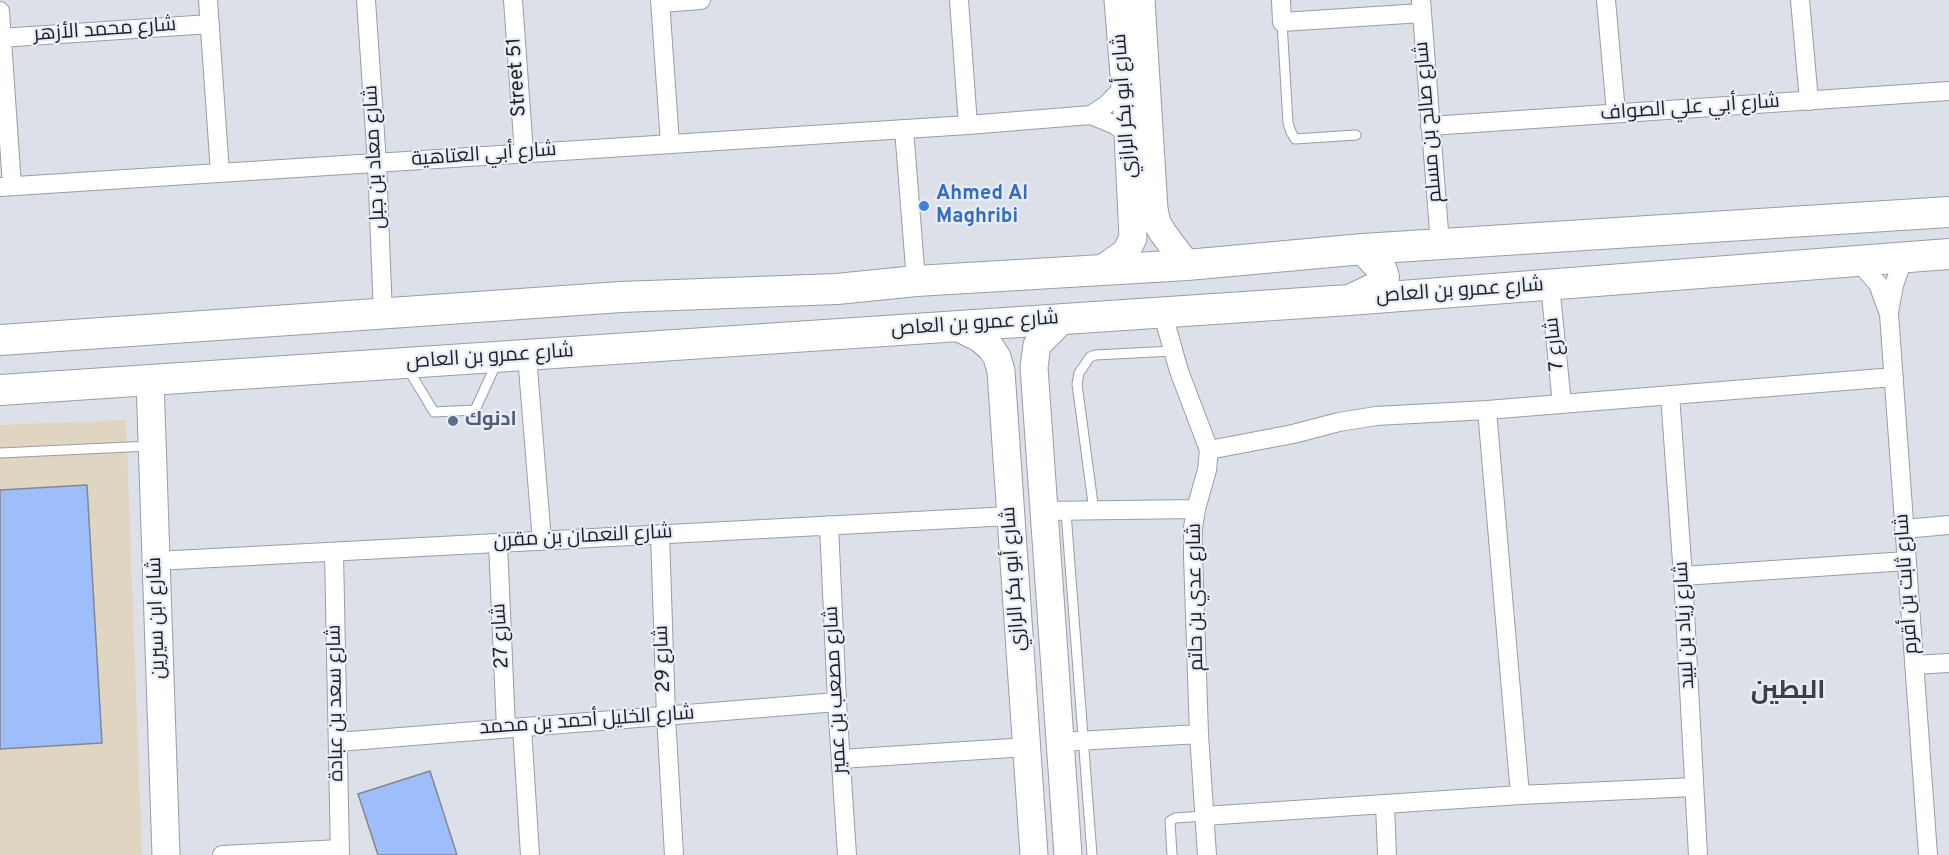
<!DOCTYPE html>
<meta charset="utf-8">
<style>
body{margin:0}
canvas{display:block;background:#dbe0e9}
</style>
<canvas width="1949" height="855"></canvas>
<script>
const ctx = document.querySelector('canvas').getContext('2d');
ctx.lineJoin = 'round';
function fill(path, color) { ctx.fillStyle = color; ctx.fill(path, 'evenodd'); }
const toPath = rows => new Path2D(rows.map(r => 'M' + r).join(''));
function stroke(path, color, width, dash) { ctx.strokeStyle = color; ctx.lineWidth = width; ctx.lineCap = dash ? 'butt' : 'round'; ctx.setLineDash(dash || []); ctx.stroke(path); }
function drawText(font, color, halo, rows, align = 'center') {
  ctx.font = font + ' Overpass,Cairo,sans-serif'; ctx.lineWidth = 4.5; ctx.setLineDash([]); ctx.textBaseline = 'middle'; ctx.strokeStyle = halo; ctx.fillStyle = color; for (const [text, x, y, turn = 0] of rows) {
    ctx.save(); ctx.translate(x, y); ctx.rotate((+turn || 0) * Math.PI / 180); ctx.textAlign = isNaN(turn) ? turn : align; if (halo) ctx.strokeText(text, 0, 0); ctx.fillText(text, 0, 0); ctx.restore();
  }
}
const education = toPath([
 [126,420,142,855,0,855,0,425]
]);
const building = toPath([
 [87,485,102,743,0,749,0,490,87,485],
 [430,771,457,855,378,855,358,794,430,771]
]);
const lane = toPath([
 [1282,22,1288,123,1291,132,1295,139,1356,135],
 [408,369,434,412,475,410,497,362],
 [0,453,150,446],
 [1094,511,1077,384,1079,373,1090,357,1095,355,1172,351],
 [1066,512,1092,855],
 [1172,855,1170,821,1175,818,1204,816]
]);
const street = toPath([
 [208,0,220,173],
 [366,0,377,163,383,315],
 [513,0,524,153],
 [660,0,670,144],
 [959,0,968,125],
 [1281,0,1282,22,1422,13],
 [1421,0,1440,244],
 [1606,0,1616,113],
 [1800,0,1809,101],
 [661,3,701,0],
 [0,11,12,186],
 [0,38,210,24],
 [1091,115,1106,105,1125,86],
 [1430,126,1949,91],
 [904,129,916,281],
 [0,187,968,125,1091,115,1115,125,1128,134],
 [1858,261,1878,284,1889,314,1928,855],
 [1550,285,1562,404],
 [1162,311,1179,371,1209,450,1207,470,1196,509,1193,528,1193,556,1199,734,1207,855],
 [1889,312,1894,285,1904,257],
 [527,356,542,541],
 [1670,395,1683,576,1698,855],
 [1487,410,1520,795],
 [1209,450,1293,434,1339,422,1376,416,1487,410,1894,377],
 [1043,511,1196,509],
 [829,525,837,702,847,855],
 [1904,529,1949,525],
 [660,534,666,716,674,855],
 [498,543,506,728],
 [334,552,340,855],
 [156,561,1010,516],
 [1683,576,1907,561],
 [1914,665,1949,663],
 [522,727,530,855],
 [338,742,837,702],
 [1060,742,1199,734],
 [841,759,1027,747],
 [1385,804,1387,855],
 [1204,816,1520,795,1694,787],
 [222,855,340,849]
]);
const secondary = toPath([
 [1141,0,1154,209,1157,223,1163,233,1187,265],
 [1102,269,1126,252,1133,238,1127,112,1118,0],
 [1063,319,1037,345,1034,367,1068,855],
 [955,326,979,338,991,348,997,357,1001,371,1034,855],
 [150,380,166,855]
]);
const primary = toPath([
 [1352,299,1379,286,1384,277,1381,268,1363,249],
 [0,340,621,297,837,289,916,281,1187,265,1363,249,1949,212],
 [0,390,1349,300,1949,254]
]);
const markers = [
 [924,206,6,"#3f7fe0"],
 [453,421,6,"#5c6f8a"]
];
const streetNames = [
 ["شارع محمد اﻷزهر",105,31,-4],
 ["Street 51",518,77,-94],
 ["شارع أبو بكر الرازي",1126,106,-94],
 ["شارع أبي علي الصواف",1690,109,-4],
 ["شارع صالح بن مسلم",1430,122,-95],
 ["شارع أبي العتاهية",484,156,-4],
 ["شارع معاد بن جبل",376,157,-93],
 ["شارع عمرو بن العاص",1460,292,-4],
 ["شارع عمرو بن العاص",975,325,-4],
 ["شارع 7",1556,344,-96],
 ["شارع عمرو بن العاص",490,358,-4],
 ["شارع النعمان بن مقرن",583,538,-3],
 ["شارع أبو بكر الرازي",1015,579,-94],
 ["شارع ثابت بن أقرم",1908,584,-94],
 ["شارع عدي بن حاتم",1197,597,-91],
 ["شارع ابن سيرين",158,618,-92],
 ["شارع زياد بن لبيد",1686,625,-93],
 ["شارع 27",502,636,-93],
 ["شارع 29",664,659,-92],
 ["شارع مصعب بن عمير",837,690,-93],
 ["شارع سعد بن عبادة",337,703,-91],
 ["شارع الخليل أحمد بن محمد",587,722,-4]
];
const shopNames = [
 ["Ahmed Al",936,195],
 ["Maghribi",936,218]
];
const serviceNames = [
 ["ادنوك",465,421]
];
const districtNames = [
 ["البطين",1788,693]
];
fill(education, '#dfd5c0');
fill(building, '#9ebdfb');
stroke(building, '#838790', 1.5);
stroke(lane, '#989da6', 11);
stroke(street, '#989da6', 20);
stroke(secondary, '#989da6', 29);
stroke(primary, '#989da6', 32);
stroke(lane, '#fff', 9);
stroke(street, '#fff', 18);
stroke(secondary, '#fff', 27);
stroke(primary, '#fff', 30);
for (const [x, y, r, color] of markers) { const dot = new Path2D(); dot.arc(x, y, r, 0, 2 * Math.PI); ctx.fillStyle = color; ctx.fill(dot); stroke(dot, '#e8edf7', 2); }
drawText('20px', '#1e1f23', '#e8edf7', streetNames);
drawText('bold 20px', '#366cbe', '#e8edf7', shopNames, 'left');
drawText('bold 20px', '#4e5e75', '#e8edf7', serviceNames, 'left');
drawText('bold 26px', '#3c4048', '#e8edf7', districtNames);
</script>
